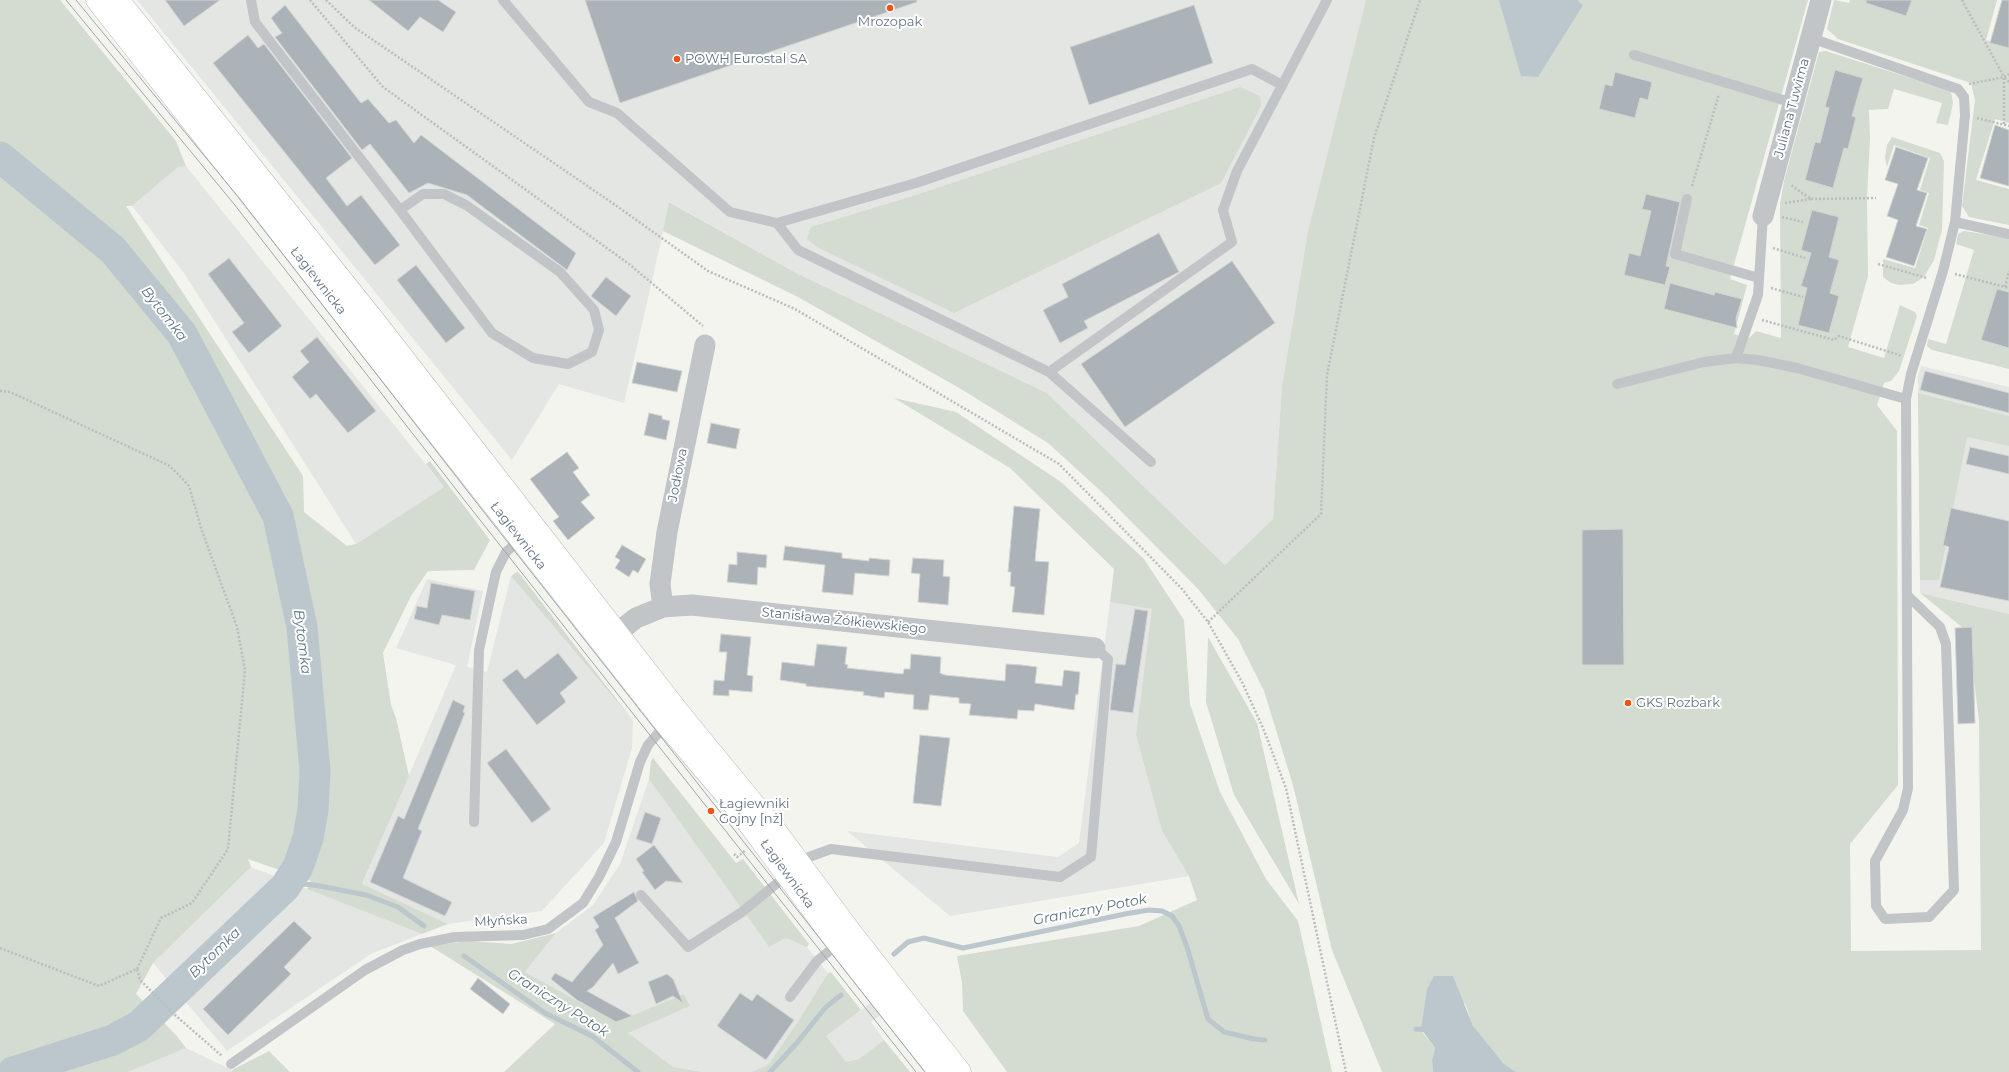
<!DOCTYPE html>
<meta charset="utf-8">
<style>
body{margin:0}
canvas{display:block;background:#f4f4ef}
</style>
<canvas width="2009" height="1072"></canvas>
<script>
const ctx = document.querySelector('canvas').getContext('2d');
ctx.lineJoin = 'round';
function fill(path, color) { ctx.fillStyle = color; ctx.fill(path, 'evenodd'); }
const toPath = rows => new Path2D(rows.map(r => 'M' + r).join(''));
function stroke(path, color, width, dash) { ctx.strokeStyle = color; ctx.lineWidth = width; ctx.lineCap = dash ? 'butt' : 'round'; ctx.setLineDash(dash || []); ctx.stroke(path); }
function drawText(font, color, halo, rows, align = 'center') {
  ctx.font = font + ' Montserrat,sans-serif'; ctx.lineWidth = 4; ctx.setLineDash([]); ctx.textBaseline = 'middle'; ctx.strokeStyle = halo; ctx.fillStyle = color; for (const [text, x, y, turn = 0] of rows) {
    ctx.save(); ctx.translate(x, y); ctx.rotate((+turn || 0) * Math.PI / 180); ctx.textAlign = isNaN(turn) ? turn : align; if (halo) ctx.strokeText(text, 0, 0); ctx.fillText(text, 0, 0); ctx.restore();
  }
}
const built = toPath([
 [137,0,1366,0,1308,231,1282,386,1273,519,1225,565,1047,393,798,274,670,202,624,403,559,384,512,460],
 [179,166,186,166,444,487,356,544,184,273,132,206],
 [1921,366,2009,387,2009,614,1920,593,1918,375],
 [511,576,633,721,632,748,604,843,542,911,448,924,362,885,456,665,396,648,427,579,483,591,467,667,487,672],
 [1110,602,1153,609,1136,735,1162,831,1189,876,950,916,847,831,1058,857,1079,843],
 [649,779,769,947,786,938,807,947,828,973,799,1020,768,1065,751,1072,702,1072,673,1067,627,1033,690,1006,684,994,616,1022,525,972,556,933,593,905,620,864],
 [251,867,422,934,371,954,227,1051,153,963],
 [876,999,885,1012,871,1022,884,1040,859,1059,846,1063,826,1036],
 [186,1048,232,1070,232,1072,128,1072]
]);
const green = toPath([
 [0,0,60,0,176,141,186,166,178,167,132,206,126,206,303,476,304,512,347,546,356,544,444,487,426,464,430,461,490,540,474,570,428,571,411,596,383,653,391,705,396,718,409,776,362,884,448,924,422,934,307,889,311,881,248,859,251,867,153,963,136,994,176,1035,186,1048,128,1072,0,1072],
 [1366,0,1808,0,1730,279,1747,285,1734,334,1749,338,1756,331,1781,338,1780,204,1784,181,1819,52,1826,51,1951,91,1953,103,1948,125,1936,123,1942,103,1894,89,1888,109,1869,110,1870,138,1867,199,1868,276,1848,347,1884,358,1900,305,1915,312,1917,316,1899,371,1891,381,1884,383,1877,405,1897,431,1898,785,1850,844,1851,951,1981,950,1979,721,1968,632,1920,593,2009,614,2009,1072,1516,1072,1503,1063,1485,1043,1473,1026,1465,1003,1422,1032,1435,1048,1432,1060,1433,1072,1382,1072,1332,950,1293,785,1264,691,1238,639,1199,590,1105,495,1048,443,961,389,798,297,663,231,669,202,798,274,1047,393,1225,565,1273,519,1282,386,1308,231],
 [1834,0,1849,3,1850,0,1997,0,1986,40,2009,47,2009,123,1995,119,1976,180,2009,189,2009,225,1969,217,1962,206,1975,100,1971,83,1838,39,1827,29],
 [1240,87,1260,96,1261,106,1221,183,954,313,817,247,807,239,811,227,916,195],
 [1892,137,1940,153,1944,161,1942,230,1934,260,1924,277,1913,284,1899,285,1891,283,1883,277,1883,259,1915,268,1928,228,1919,225,1929,193,1920,190,1930,158,1894,145,1887,167,1885,158,1887,145],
 [1964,231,2009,238,2009,369,1932,350,1927,346,1928,339,1946,344,1974,250,1956,244,1958,234],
 [1918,393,2009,416,2009,446,1967,437,1939,580,1920,580],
 [894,398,956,412,1061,482,1144,559,1184,620,1190,704,1220,792,1266,879,1298,921,1332,1072,1007,1072,963,1011,962,983,957,956,1139,926,1197,900,1189,876,1162,831,1136,735,1152,609,1110,602,1114,569,1010,468],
 [517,572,519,573,635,723,511,576],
 [1208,637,1257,723,1299,904,1234,795,1206,702],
 [653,758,736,863,743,859,809,944,807,947,786,938,769,947,649,779,651,761],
 [556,933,525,972,616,1022,684,994,690,1006,628,1033,673,1067,702,1072,504,1072,555,1024,430,946,468,941,512,944],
 [831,972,861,1010,826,1036,846,1062,859,1059,884,1040,910,1072,751,1072,768,1065,799,1020,828,973],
 [269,1051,290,1072,232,1072,232,1070]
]);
const water = toPath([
 [1499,0,1577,0,1583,5,1538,77,1521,76],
 [1434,976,1453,976,1473,1026,1503,1063,1516,1072,1433,1072,1432,1060,1435,1048,1421,1029,1427,989]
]);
const stream = toPath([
 [285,887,305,884,320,886,366,895,398,907,424,926],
 [894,954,908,942,924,938,963,948,1125,914,1149,910,1162,911,1172,916,1179,926,1187,947,1208,1019,1224,1032,1254,1039,1265,1040],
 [464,956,545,1013,592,1036,638,1072],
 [1416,1029,1427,1030],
 [770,1072,796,1044,825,1008,841,995]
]);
const river = toPath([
 [0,157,113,250,182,334,278,516,302,627,315,771,313,810,308,838,298,867,285,887,139,1026,113,1040,13,1072]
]);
const building = toPath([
 [165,0,220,0,184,26,165,0],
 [369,0,438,0,456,12,443,32,420,17,408,31,369,0],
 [585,0,917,0,917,2,620,103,585,0],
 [1866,0,1912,0,1906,16,1866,3,1866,0],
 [2002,0,2009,0,2009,48,1990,43,2002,0],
 [285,5,361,103,368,99,389,123,396,120,414,143,421,135,576,253,567,270,467,195,428,183,409,193,370,144,362,150,275,37,282,33,271,18,285,5],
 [1194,5,1213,63,1089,105,1070,47,1194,5],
 [248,35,258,48,264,44,352,158,326,178,347,206,361,195,400,245,375,265,213,63,248,35],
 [1835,70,1863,78,1852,116,1856,117,1848,149,1844,148,1833,188,1805,180,1815,142,1820,143,1829,108,1825,107,1835,70],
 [1615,72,1652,82,1648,100,1640,98,1635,118,1599,109,1605,84,1612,86,1615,72],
 [1995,125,2009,130,2009,186,1980,178,1995,125],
 [1896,147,1928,158,1917,190,1927,193,1916,226,1927,229,1914,266,1886,257,1898,220,1887,216,1898,184,1885,180,1896,147],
 [1646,194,1680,202,1666,266,1670,267,1665,285,1624,275,1629,253,1640,256,1651,211,1642,209,1646,194],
 [1812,210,1839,217,1829,257,1839,260,1830,293,1839,296,1829,333,1798,325,1807,288,1801,286,1811,253,1801,250,1812,210],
 [1159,233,1179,272,1084,321,1088,328,1060,343,1043,310,1068,297,1062,284,1159,233],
 [229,258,282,326,249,353,232,332,244,323,208,274,229,258],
 [1232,261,1275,323,1125,427,1081,364,1232,261],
 [416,265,465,328,446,343,397,280,416,265],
 [606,277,631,296,616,316,591,296,606,277],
 [1670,283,1714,295,1715,292,1742,299,1736,318,1737,328,1664,309,1670,283],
 [1997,289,2009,292,2009,348,1981,340,1997,289],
 [317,337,376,411,348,433,316,394,310,399,292,377,309,362,300,351,317,337],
 [637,362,682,371,677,392,632,383,637,362],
 [1925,371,2009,393,2009,413,1920,390,1925,371],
 [649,413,662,416,662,419,670,421,666,440,644,435,649,413],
 [711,423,740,429,736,449,707,443,711,423],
 [1970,447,2009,456,2009,474,1966,464,1970,447],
 [567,452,579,468,573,472,590,495,581,502,595,518,568,540,553,521,559,517,530,479,567,452],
 [1014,506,1040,509,1035,561,1049,562,1044,615,1012,612,1015,587,1010,586,1011,572,1008,572,1014,506],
 [1951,508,2009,521,2009,601,1940,587,1949,547,1943,545,1951,508],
 [1623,529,1624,665,1582,665,1582,530,1623,529],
 [622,545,646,559,638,573,633,570,629,577,615,568,620,560,615,557,622,545],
 [785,546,842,553,842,558,869,561,869,558,890,560,889,576,855,573,853,595,822,592,825,565,783,560,785,546],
 [737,552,767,555,766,568,758,567,757,585,727,582,729,564,737,565,737,552],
 [913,558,944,560,943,576,950,577,948,605,918,602,920,574,911,573,913,558],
 [431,583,475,591,470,620,442,615,439,625,414,619,417,606,427,608,431,583],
 [1135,609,1148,611,1133,713,1110,710,1116,664,1125,665,1135,609],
 [1972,627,1975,723,1958,724,1955,628,1972,627],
 [721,634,751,637,747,675,753,676,752,692,729,690,729,696,713,695,714,680,724,681,727,652,719,652,721,634],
 [817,644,847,647,845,664,848,665,847,668,903,674,904,669,910,669,911,654,941,657,940,673,945,675,1005,681,1006,664,1022,665,1037,667,1035,683,1062,686,1064,670,1080,672,1078,695,1076,694,1074,710,1035,704,1034,711,1018,710,1017,719,969,715,971,704,959,703,959,698,930,695,928,710,921,710,913,709,914,695,885,692,884,698,863,695,864,692,806,686,806,684,780,680,782,662,814,666,817,644],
 [558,653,578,678,560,693,566,702,537,725,502,680,517,669,525,679,558,653],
 [453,700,465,706,463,712,465,713,418,829,422,831,403,878,452,902,445,916,370,882,398,816,404,819,453,700],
 [920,735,950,738,941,806,913,803,920,735],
 [506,749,551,809,532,823,487,763,506,749],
 [645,812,661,818,652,844,636,839,645,812],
 [654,845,683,883,666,881,655,890,642,872,644,871,636,859,654,845],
 [634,892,638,901,615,918,639,963,618,974,613,963,593,987,587,991,632,1016,616,1022,577,1000,551,979,555,973,572,982,603,945,595,930,599,927,593,917,634,892],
 [294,921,312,938,284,967,291,974,228,1035,203,1009,294,921],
 [667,974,673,979,683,1003,673,996,656,1004,648,982,667,974],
 [478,978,510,1004,503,1014,470,989,478,978],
 [740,993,752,1001,757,994,794,1020,766,1060,717,1026,740,993]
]);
const path = toPath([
 [310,0,383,87,629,264,703,326],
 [326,0,354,27,611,202,708,271,795,309,1059,464,1182,589,1208,622,1242,682,1263,728,1286,788,1346,1072],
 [1962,0,2004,77],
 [1969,84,2004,77,2009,74],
 [1977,118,2009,126],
 [2004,124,2004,77,2009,82],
 [1692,186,1719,94],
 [1811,199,1876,198],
 [1785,203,1811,199,1791,185],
 [1782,217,1803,222],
 [1773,248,1805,258],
 [1878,264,1927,278],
 [1955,274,2009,288],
 [2005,287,2009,271],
 [1771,288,1803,297],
 [1762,320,1834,340,1839,336,1902,356],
 [0,391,10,392,168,465,177,473,189,486,201,528,237,627,245,670,228,849,192,903,161,918,137,969],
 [1208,622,1321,514,1327,375,1374,138,1420,0],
 [734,854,737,857,746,850],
 [0,948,99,986,137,969,140,980,175,1015,222,1056]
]);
const lane = toPath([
 [251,0,255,22,400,210,492,333,533,358,568,364,592,352,599,330,594,310,560,272,466,205,444,194,423,194,400,210],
 [503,0,589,102,617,113,730,212,777,223,916,183,1252,69,1282,85],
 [1811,38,1958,89,1964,97,1965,115,1955,222,1943,271,1911,374,1906,399,1907,634,1908,788,1903,810,1875,861,1876,906,1885,919,1929,917,1954,890,1946,644,1940,627,1907,595],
 [1634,55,1793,103],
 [1687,199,1675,254,1759,278],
 [1955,222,2009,234],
 [777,223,798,250,1049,372,1151,462],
 [1736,358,1758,295,1763,216],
 [1049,372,1232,242,1223,210,1237,171,1327,0],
 [1617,384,1704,362,1736,358,1758,360,1797,368,1906,399],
 [474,822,479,650,496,572,506,552,523,537],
 [641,895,688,947,742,912,809,857,831,849,1060,877,1091,857,1108,659,1095,648],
 [790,997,817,961,839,943],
 [231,1064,365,970,403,950,420,944,455,937,523,935,548,929,583,903,599,877,616,842,640,762,648,745,668,722]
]);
const street = toPath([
 [1763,216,1821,0],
 [663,607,660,584,667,532,705,345],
 [604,643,636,618,663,607,692,605,1095,648]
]);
const secondary = toPath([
 [97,0,666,724,738,809,838,944,939,1072],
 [118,0,375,322,679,713,774,829,852,934,960,1072]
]);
const tram = toPath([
 [66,0,234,204,469,506,916,1072],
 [76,0,240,199,476,502,925,1072]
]);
const markers = [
 [890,8,4,"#ee5415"],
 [677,59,4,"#ee5415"],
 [1628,703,4,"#ee5415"],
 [711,811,4,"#ee5415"]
];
const poiNames = [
 ["Mrozopak",890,22,"center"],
 ["POWH Eurostal SA",685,59],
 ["GKS Rozbark",1636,703],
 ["Łagiewniki",719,804],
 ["Gojny [nż]",719,819]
];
const streetNames = [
 ["Juliana Tuwima",1792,108,-75],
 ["Łagiewnicka",318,281,52],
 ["Jodłowa",678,475,-79],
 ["Łagiewnicka",518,536,52],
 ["Stanisława Żółkiewskiego",844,621,6],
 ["Łagiewnicka",787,874,54],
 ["Młyńska",501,921,-3]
];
const waterNames = [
 ["Bytomka",164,314,52],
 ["Bytomka",302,642,83],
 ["Graniczny Potok",1090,910,-11],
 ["Bytomka",215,953,-44],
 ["Graniczny Potok",558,1003,32]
];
fill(built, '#e4e6e3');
fill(green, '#d4dbd0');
fill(water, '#bbc7cc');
stroke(stream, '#bbc7cc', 5);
stroke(river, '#bbc7cc', 31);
fill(building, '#abb2b8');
stroke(building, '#d5d5d2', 1);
stroke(secondary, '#b5babf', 23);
stroke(path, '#babdbf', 2.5, [2, 2]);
stroke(lane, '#c1c5c8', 10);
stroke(street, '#c1c5c8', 21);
stroke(secondary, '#fff', 22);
stroke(tram, '#a1a7ad', 1);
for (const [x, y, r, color] of markers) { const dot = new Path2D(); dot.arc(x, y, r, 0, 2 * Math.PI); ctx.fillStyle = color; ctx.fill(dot); stroke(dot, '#fff', 1.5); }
drawText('13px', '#617283', '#fff', poiNames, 'left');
drawText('13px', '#617283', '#fff', streetNames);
drawText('italic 14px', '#5c7581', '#fff', waterNames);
</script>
